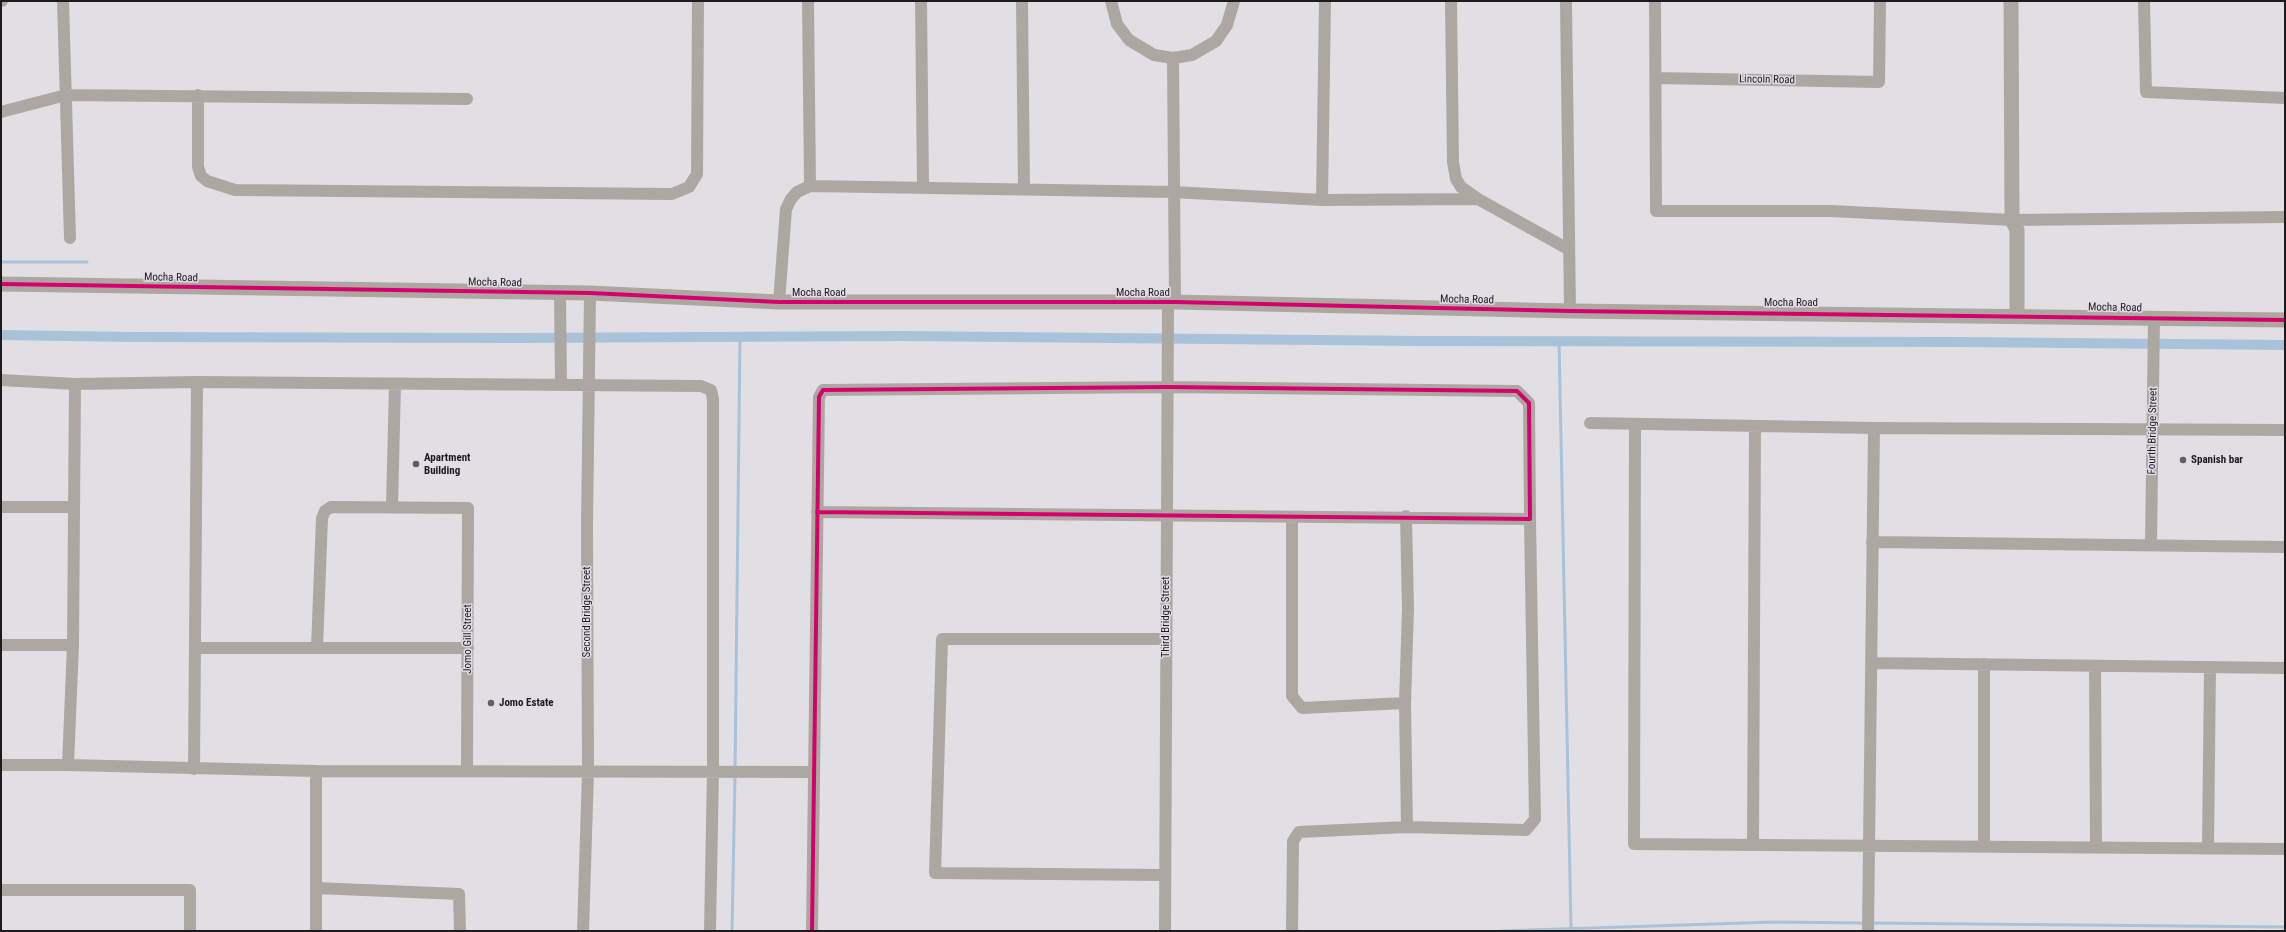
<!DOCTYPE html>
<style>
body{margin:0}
#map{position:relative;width:2286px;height:932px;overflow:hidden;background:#e2dfe4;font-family:"Roboto Condensed",sans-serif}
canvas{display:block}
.frame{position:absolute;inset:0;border:2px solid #1d1a1e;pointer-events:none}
</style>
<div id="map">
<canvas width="2286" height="932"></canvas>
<div class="frame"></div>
</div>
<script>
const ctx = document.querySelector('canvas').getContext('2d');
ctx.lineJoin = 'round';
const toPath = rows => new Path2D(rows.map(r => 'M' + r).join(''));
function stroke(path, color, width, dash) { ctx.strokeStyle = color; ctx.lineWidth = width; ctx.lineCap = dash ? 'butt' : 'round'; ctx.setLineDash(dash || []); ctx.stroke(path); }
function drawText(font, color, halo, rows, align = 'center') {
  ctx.font = font + ' "Roboto Condensed",sans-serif'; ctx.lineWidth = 3; ctx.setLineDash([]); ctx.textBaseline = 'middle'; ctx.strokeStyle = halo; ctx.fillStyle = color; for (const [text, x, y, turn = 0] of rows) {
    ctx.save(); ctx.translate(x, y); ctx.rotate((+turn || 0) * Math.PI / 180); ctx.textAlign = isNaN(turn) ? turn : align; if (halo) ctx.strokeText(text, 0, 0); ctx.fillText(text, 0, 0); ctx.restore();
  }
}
const stream = toPath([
 [1,262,87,262],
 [1559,341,1571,929],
 [735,769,740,337],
 [1871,923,2285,927],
 [732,931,735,775],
 [1499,931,1775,922,1865,923]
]);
const canal = toPath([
 [1,335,131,337,516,338,901,336,1423,341,1959,342,2285,345]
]);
const minor = toPath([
 [1,1,2,1],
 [63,1,70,238],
 [808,1,810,186],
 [921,1,923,187],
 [1022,1,1024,190],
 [1111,1,1117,24,1129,40,1154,55,1173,58,1192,55,1216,41,1227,25,1234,1],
 [1451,1,1453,162,1456,179,1461,187,1478,199,1568,249],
 [1566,1,1570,311],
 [1655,1,1656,211,1831,211,2012,220,2285,217],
 [2144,1,2146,92,2285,98],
 [1173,58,1175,302],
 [1656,78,1879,82,1880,1],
 [198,95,198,167,201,176,207,181,235,190,672,194,689,187,697,174,698,1],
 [1,112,66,95,467,99],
 [1322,200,1325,1],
 [560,293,561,385],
 [779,302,786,209,791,199,797,192,810,186,1173,192,1322,200,1478,199],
 [1,380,75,384,197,382,701,386,711,390,713,399,713,771,710,931],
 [1590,423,1874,428,2285,430],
 [1635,424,1634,844,2285,849],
 [1,507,73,507],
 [392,507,395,384],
 [1406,516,1408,609,1405,703,1407,827],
 [1292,518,1292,696,1302,708,1405,703],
 [1872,542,2285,547],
 [2151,544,2154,318],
 [1,645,73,645],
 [196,648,468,648],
 [317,648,322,518,325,511,331,507,468,508,467,770],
 [1871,663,2285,668],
 [1984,664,1984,847],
 [2095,666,2096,848],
 [1,765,68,765,316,771,814,772],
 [68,765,73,645,75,384],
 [194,769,197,382],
 [1753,845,1755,426],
 [2208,848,2210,667],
 [1165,875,935,873,942,639,1166,639],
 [316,888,459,894,460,931],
 [1,890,190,890,190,931],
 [316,931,316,771],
 [583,931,588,772,587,525,590,293],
 [812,931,819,397,823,390,1168,387,1517,391,1529,403,1530,519,817,512],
 [1165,931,1168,302],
 [1292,931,1293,841,1299,832,1407,827,1526,830,1535,819,1530,519],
 [1868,931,1874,428]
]);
const tertiary = toPath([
 [2011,1,2012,220,2017,230,2017,316],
 [1,284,590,293,779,302,1175,302,1570,311,2285,320]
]);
const cycleway = toPath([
 [1,284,590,293,779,302,1175,302,1570,311,2285,320],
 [812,931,819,397,823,390,1168,387,1517,391,1529,403,1530,519,817,512]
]);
const markers = [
 [2183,460,4,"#625f63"],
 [416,464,4,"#625f63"],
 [491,703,4,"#625f63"]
];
const streetNames = [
 ["Lincoln Road",1767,80,1],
 ["Mocha Road",171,278,1],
 ["Mocha Road",495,283,1],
 ["Mocha Road",819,293],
 ["Mocha Road",1143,293],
 ["Mocha Road",1467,300,1],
 ["Mocha Road",1791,303],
 ["Mocha Road",2115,308,1],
 ["Fourth Bridge Street",2153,431,-89],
 ["Second Bridge Street",587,612,-90],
 ["Third Bridge Street",1166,617,-90],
 ["Jomo Gill Street",468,639,-90]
];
const poiNames = [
 ["Apartment",424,458],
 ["Building",424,471],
 ["Spanish bar",2191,460],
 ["Jomo Estate",499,703]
];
stroke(stream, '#a8c2da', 3);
stroke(canal, '#a8c2da', 10);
stroke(minor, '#aca8a1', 12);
stroke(tertiary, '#aca8a1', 15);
stroke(cycleway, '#d6006c', 4);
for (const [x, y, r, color] of markers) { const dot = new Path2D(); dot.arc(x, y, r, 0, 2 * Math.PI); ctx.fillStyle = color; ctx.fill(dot); stroke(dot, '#e2dce7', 1.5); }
drawText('11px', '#1d1a1e', '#e2dce7', streetNames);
drawText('bold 11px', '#1d1a1e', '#e2dce7', poiNames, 'left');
</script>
